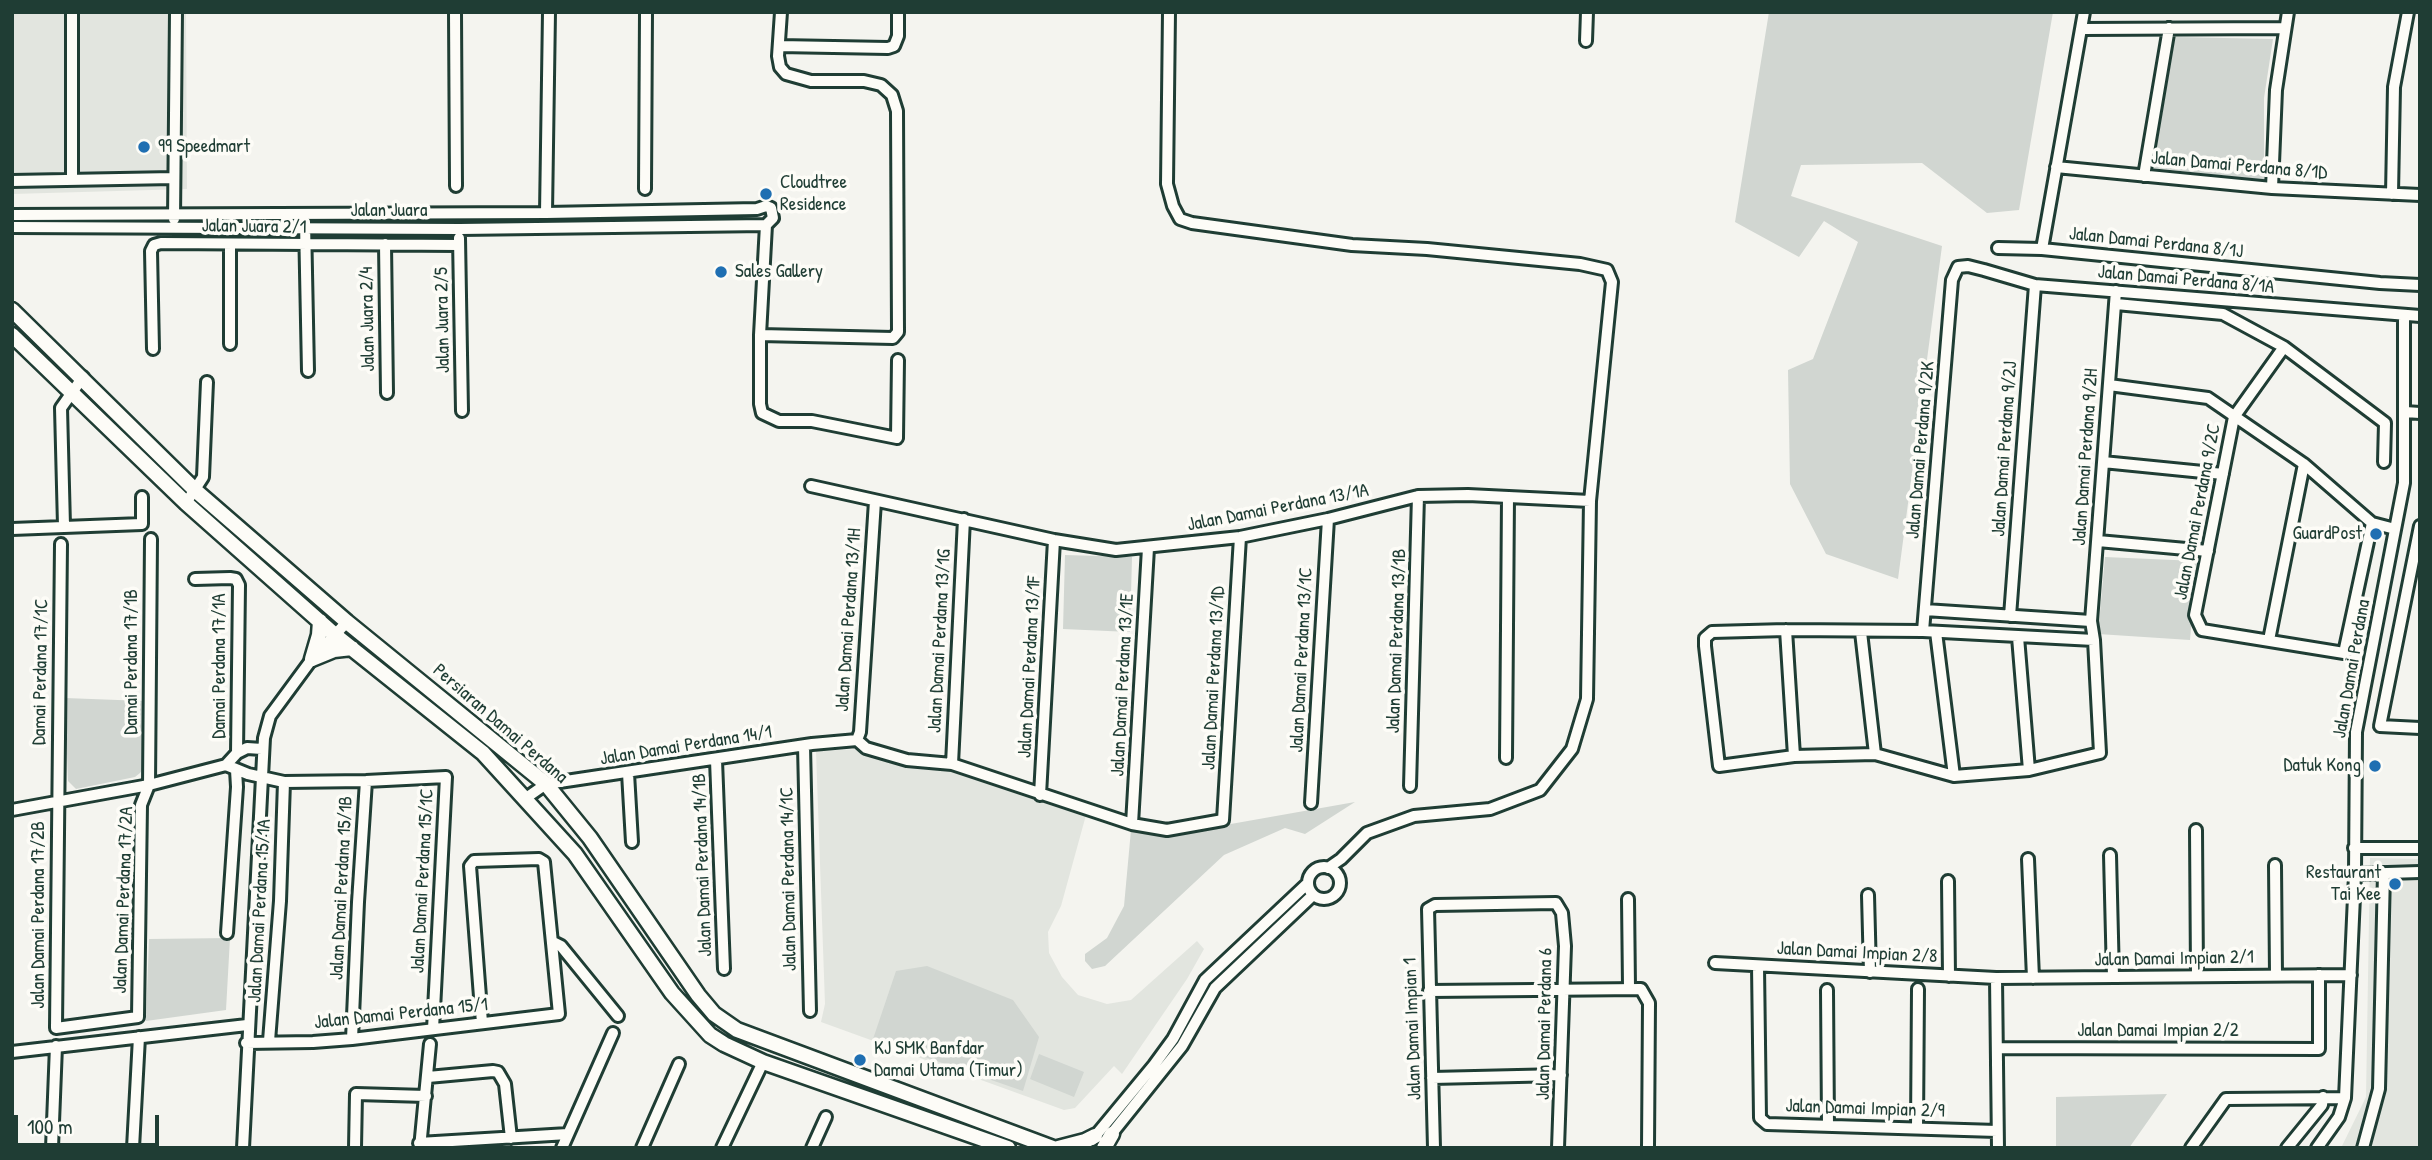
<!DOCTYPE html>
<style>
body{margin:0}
#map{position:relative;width:2432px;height:1160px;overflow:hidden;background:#f4f4ef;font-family:"Patrick Hand",sans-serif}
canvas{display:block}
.frame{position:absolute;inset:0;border:14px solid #1f3d34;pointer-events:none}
.scale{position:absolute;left:14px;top:1115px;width:145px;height:32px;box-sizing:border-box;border:4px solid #1f3d34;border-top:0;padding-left:9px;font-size:21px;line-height:24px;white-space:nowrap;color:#1f3d34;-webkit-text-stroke:5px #fdfcf7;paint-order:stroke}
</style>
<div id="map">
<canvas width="2432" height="1160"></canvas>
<div class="frame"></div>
<div class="scale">100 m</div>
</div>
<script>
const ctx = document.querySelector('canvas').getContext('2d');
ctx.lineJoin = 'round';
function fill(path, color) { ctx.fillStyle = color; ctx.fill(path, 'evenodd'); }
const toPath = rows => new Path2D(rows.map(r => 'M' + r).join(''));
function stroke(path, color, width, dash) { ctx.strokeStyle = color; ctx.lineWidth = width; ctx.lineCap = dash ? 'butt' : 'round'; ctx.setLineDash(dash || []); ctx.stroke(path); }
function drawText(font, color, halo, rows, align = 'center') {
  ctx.font = font + ' "Patrick Hand",sans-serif'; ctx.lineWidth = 7; ctx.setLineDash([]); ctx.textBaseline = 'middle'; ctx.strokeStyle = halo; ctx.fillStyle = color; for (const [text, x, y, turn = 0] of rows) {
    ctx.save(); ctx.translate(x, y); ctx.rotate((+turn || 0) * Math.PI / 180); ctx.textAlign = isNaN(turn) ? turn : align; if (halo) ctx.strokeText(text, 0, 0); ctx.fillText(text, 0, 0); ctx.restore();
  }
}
const built = toPath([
 [12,12,186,12,187,189,12,194],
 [861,749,945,766,1086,815,1061,906,1048,932,1049,953,1062,977,1078,995,1107,1004,1131,1000,1197,941,1204,949,1187,979,1122,1074,1114,1066,1075,1108,1064,1110,821,1022,825,1004,816,751],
 [2370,858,2420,859,2420,1148,2341,1148,2366,1097]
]);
const green = toPath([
 [1769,12,2053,12,2019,210,1987,213,1922,163,1801,165,1791,196,1942,246,1898,579,1826,554,1790,484,1788,370,1813,359,1858,242,1824,221,1799,257,1735,222],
 [2175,37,2273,39,2264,98,2264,180,2153,168],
 [1065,555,1132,557,1130,632,1063,629],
 [2105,557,2197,561,2190,640,2098,634],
 [65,698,144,701,144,767,140,773,135,777,76,789,68,781],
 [1355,802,1305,834,1285,828,1224,855,1105,966,1092,969,1085,961,1085,954,1107,938,1124,906,1131,830,1163,836],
 [230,938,226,1010,146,1021,149,939],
 [927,966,1013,1000,1039,1037,1023,1091,873,1039,896,971],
 [1039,1054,1084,1072,1074,1097,1030,1079],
 [2167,1094,2129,1148,2056,1148,2056,1097]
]);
const street = toPath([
 [455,12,456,186],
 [1169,12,1167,184,1173,206,1180,219,1192,223,1352,245,1427,249,1580,264,1607,270,1612,282,1590,501,1587,699,1572,749,1540,790,1490,809,1414,816,1367,833,1341,859,1328,868],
 [2084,12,2042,249,2380,283,2420,285],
 [2082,29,2285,28],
 [1586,41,1587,12],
 [779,46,888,48,894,46,898,36,898,12],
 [2056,167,2272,188,2420,195],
 [2144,176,2169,28],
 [72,180,72,12],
 [12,181,174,178],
 [2272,188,2276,90,2288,12],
 [645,189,646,12],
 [2392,194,2394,87,2408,12],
 [546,213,549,12],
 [12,215,546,213,757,209,766,206,771,208,773,218,766,225,760,335,760,404,762,413,779,421,812,421,897,438,898,360],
 [174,219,176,12],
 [305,222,308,371],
 [12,227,460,229,766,225],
 [459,238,462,411],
 [385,244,387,393],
 [1998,248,2042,249],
 [2116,304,2223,314,2284,347,2385,423,2384,462],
 [760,335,893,338,898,332,897,111,892,95,881,85,864,81,811,81,786,74,780,67,778,56,781,12],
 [230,344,230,245],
 [2284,347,2234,417,2195,615,2202,630,2344,653,2372,523],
 [153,349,151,251,154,245,161,243,459,245],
 [2109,385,2208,398,2304,464,2372,523,2395,529],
 [2405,412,2420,413],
 [2103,462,2223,474],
 [811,486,1054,540,1116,550,1240,537,1328,519,1418,496,1468,495,1590,501],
 [186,503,203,477,207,382],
 [64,526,61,408,83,377],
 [2420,526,2380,726,2420,728],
 [12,529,142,524,142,497],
 [2098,541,2208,551],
 [61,544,56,1028,138,1017,141,805,149,785,151,539],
 [195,579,230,578,236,579,239,585,237,753],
 [1925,610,2091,621],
 [2010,616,2035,285],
 [1786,630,1794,756],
 [1923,631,1952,280,1958,267,1968,266,1984,270,2035,285,2420,316],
 [1861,632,1875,754],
 [1936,632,1954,776],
 [2018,637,2029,770],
 [2094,640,1923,631,1786,630,1712,632,1705,638,1705,646,1719,766,1794,756,1875,754,1954,776,2029,770,2100,753,2094,640,2091,621,2116,291],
 [2269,640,2304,464],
 [857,740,866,748,907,760,952,764,1132,824,1167,830,1223,820,1240,537],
 [857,740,860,732,875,501],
 [804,746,810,1011],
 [1506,758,1508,497],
 [716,760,724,969],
 [952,764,964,519],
 [226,765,248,774,284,782,366,781,446,777,433,1029],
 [628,773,632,842],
 [1410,786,1418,496],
 [1040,795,1054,540],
 [526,798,546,784,812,744,857,740],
 [1311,803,1328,519],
 [12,810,149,785,226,765,237,753,247,748,262,749],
 [1132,824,1148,548],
 [2196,830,2197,976],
 [2354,848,2420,848],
 [2110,855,2113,977],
 [2028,859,2033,978],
 [2275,865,2276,975],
 '1308 883a16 16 0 1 1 32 0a16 16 0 1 1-32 0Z',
 [2355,874,2420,872],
 [1948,881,1949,976],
 [1868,895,1870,972],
 [1628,899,1629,987],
 [227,933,237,787,236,770],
 [553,942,561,946,618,1016],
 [1715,963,1996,978,2351,975],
 [1758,966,1760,1118,1767,1124,1997,1131],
 [1996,978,1998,1148],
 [1827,990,1828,1126],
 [1429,991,1641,989,1649,1003,1648,1148],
 [352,1039,358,902,366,781],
 [269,1041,280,901,284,782],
 [246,1043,313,1042,352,1039,559,1014,544,862,539,859,474,861,470,866,482,1023],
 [1998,1048,2319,1049,2319,975],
 [12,1052,247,1025],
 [428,1077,493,1071,498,1072,505,1084,511,1138],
 [1432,1078,1561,1075],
 [1917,1128,1918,989],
 [1109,1137,1182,1046,1215,988,1313,895],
 [1092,1140,1154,1065,1173,1039,1205,980,1308,883],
 [419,1143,568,1134],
 [52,1148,56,1046],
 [133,1148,139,1037],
 [243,1148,264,738,270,716,312,659,347,622],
 [355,1148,356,1094,426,1096],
 [420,1148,430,1044],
 [562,1148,613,1033],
 [642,1148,679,1064],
 [722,1148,763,1062],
 [812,1148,826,1117],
 [1434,1148,1428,909,1435,905,1556,903,1562,913,1565,946,1558,1148],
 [2191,1148,2226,1099,2345,1098],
 [2287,1148,2322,1105,2323,1097],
 [2317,1148,2339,1117,2345,1098,2355,874,2356,732,2404,483,2404,316],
 [2363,1148,2379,1089,2384,873]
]);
const secondary = toPath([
 [12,310,196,491,347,622,546,784,590,838,698,995,714,1014,737,1030,1053,1148],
 [12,335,186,503,335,635,483,753,575,854,672,993,710,1035,724,1044,763,1062,1008,1148],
 [312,659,334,650,352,648],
 [312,659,319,635,320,621],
 [1058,1148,1085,1141,1095,1136],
 [1104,1148,1112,1134]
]);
const markers = [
 [144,147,7,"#1f6fb2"],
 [766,194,7,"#1f6fb2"],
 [721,272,7,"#1f6fb2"],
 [2376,534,7,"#1f6fb2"],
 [2375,766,7,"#1f6fb2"],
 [2395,884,7,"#1f6fb2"],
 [860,1060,7,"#1f6fb2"]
];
const poiNames = [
 ["99 Speedmart",158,147],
 ["Cloudtree",780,183],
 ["Residence",780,205],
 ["Sales Gallery",735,272],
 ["GuardPost",2362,534,"right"],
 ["Datuk Kong",2361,766,"right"],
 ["Restaurant",2381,873,"right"],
 ["Tai Kee",2381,895,"right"],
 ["KJ SMK Banfdar",874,1049],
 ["Damai Utama (Timur)",874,1071]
];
const streetNames = [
 ["Jalan Damai Perdana 8/1D",2239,166,5],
 ["Jalan Juara",389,211],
 ["Jalan Juara 2/1",254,227,1],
 ["Jalan Damai Perdana 8/1J",2156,243,6],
 ["Jalan Damai Perdana 8/1A",2186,280,5],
 ["Jalan Juara 2/4",368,319,-91],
 ["Jalan Juara 2/5",443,320,-91],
 ["Jalan Damai Perdana 9/2J",2005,449,-86],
 ["Jalan Damai Perdana 9/2K",1921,450,-85],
 ["Jalan Damai Perdana 9/2H",2086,457,-86],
 ["Jalan Damai Perdana 13/1A",1278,508,-11],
 ["Jalan Damai Perdana 9/2C",2198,512,-79],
 ["Jalan Damai Perdana 13/1H",849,620,-86],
 ["Jalan Damai Perdana 13/1G",940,641,-87],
 ["Jalan Damai Perdana 13/1B",1397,641,-88],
 ["Jalan Damai Perdana 13/1C",1302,660,-87],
 ["Damai Perdana 17/1B",132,662,-90],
 ["Damai Perdana 17/1A",220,666,-90],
 ["Jalan Damai Perdana 13/1F",1030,667,-87],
 ["Jalan Damai Perdana",2352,669,-80],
 ["Damai Perdana 17/1C",41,672,-89],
 ["Jalan Damai Perdana 13/1D",1214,678,-87],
 ["Jalan Damai Perdana 13/1E",1123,685,-87],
 ["Persiaran Damai Perdana",500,724,41],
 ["Jalan Damai Perdana 14/1",686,746,-9],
 ["Jalan Damai Perdana 14/1B",703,865,-92],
 ["Jalan Damai Perdana 14/1C",789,879,-91],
 ["Jalan Damai Perdana 15/1C",423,881,-87],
 ["Jalan Damai Perdana 15/1B",342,888,-87],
 ["Jalan Damai Perdana 17/2A",124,900,-88],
 ["Jalan Damai Perdana 15/1A",260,911,-87],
 ["Jalan Damai Perdana 17/2B",39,915,-90],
 ["Jalan Damai Impian 2/8",1857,953,3],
 ["Jalan Damai Impian 2/1",2174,959,-1],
 ["Jalan Damai Perdana 15/1",401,1014,-6],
 ["Jalan Damai Perdana 6",1545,1024,-89],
 ["Jalan Damai Impian 1",1413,1029,-92],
 ["Jalan Damai Impian 2/2",2158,1031],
 ["Jalan Damai Impian 2/9",1865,1109,2]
];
fill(built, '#e2e5df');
fill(green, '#d1d6d1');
stroke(street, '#1f3d34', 16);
stroke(secondary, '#1f3d34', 19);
stroke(street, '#fdfcf7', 10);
stroke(secondary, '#fdfcf7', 14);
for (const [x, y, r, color] of markers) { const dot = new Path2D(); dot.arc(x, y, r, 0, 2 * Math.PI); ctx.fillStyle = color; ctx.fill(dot); stroke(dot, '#fdfcf7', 2.5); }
drawText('19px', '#1f3d34', '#fdfcf7', poiNames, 'left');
drawText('19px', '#1f3d34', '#fdfcf7', streetNames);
</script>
